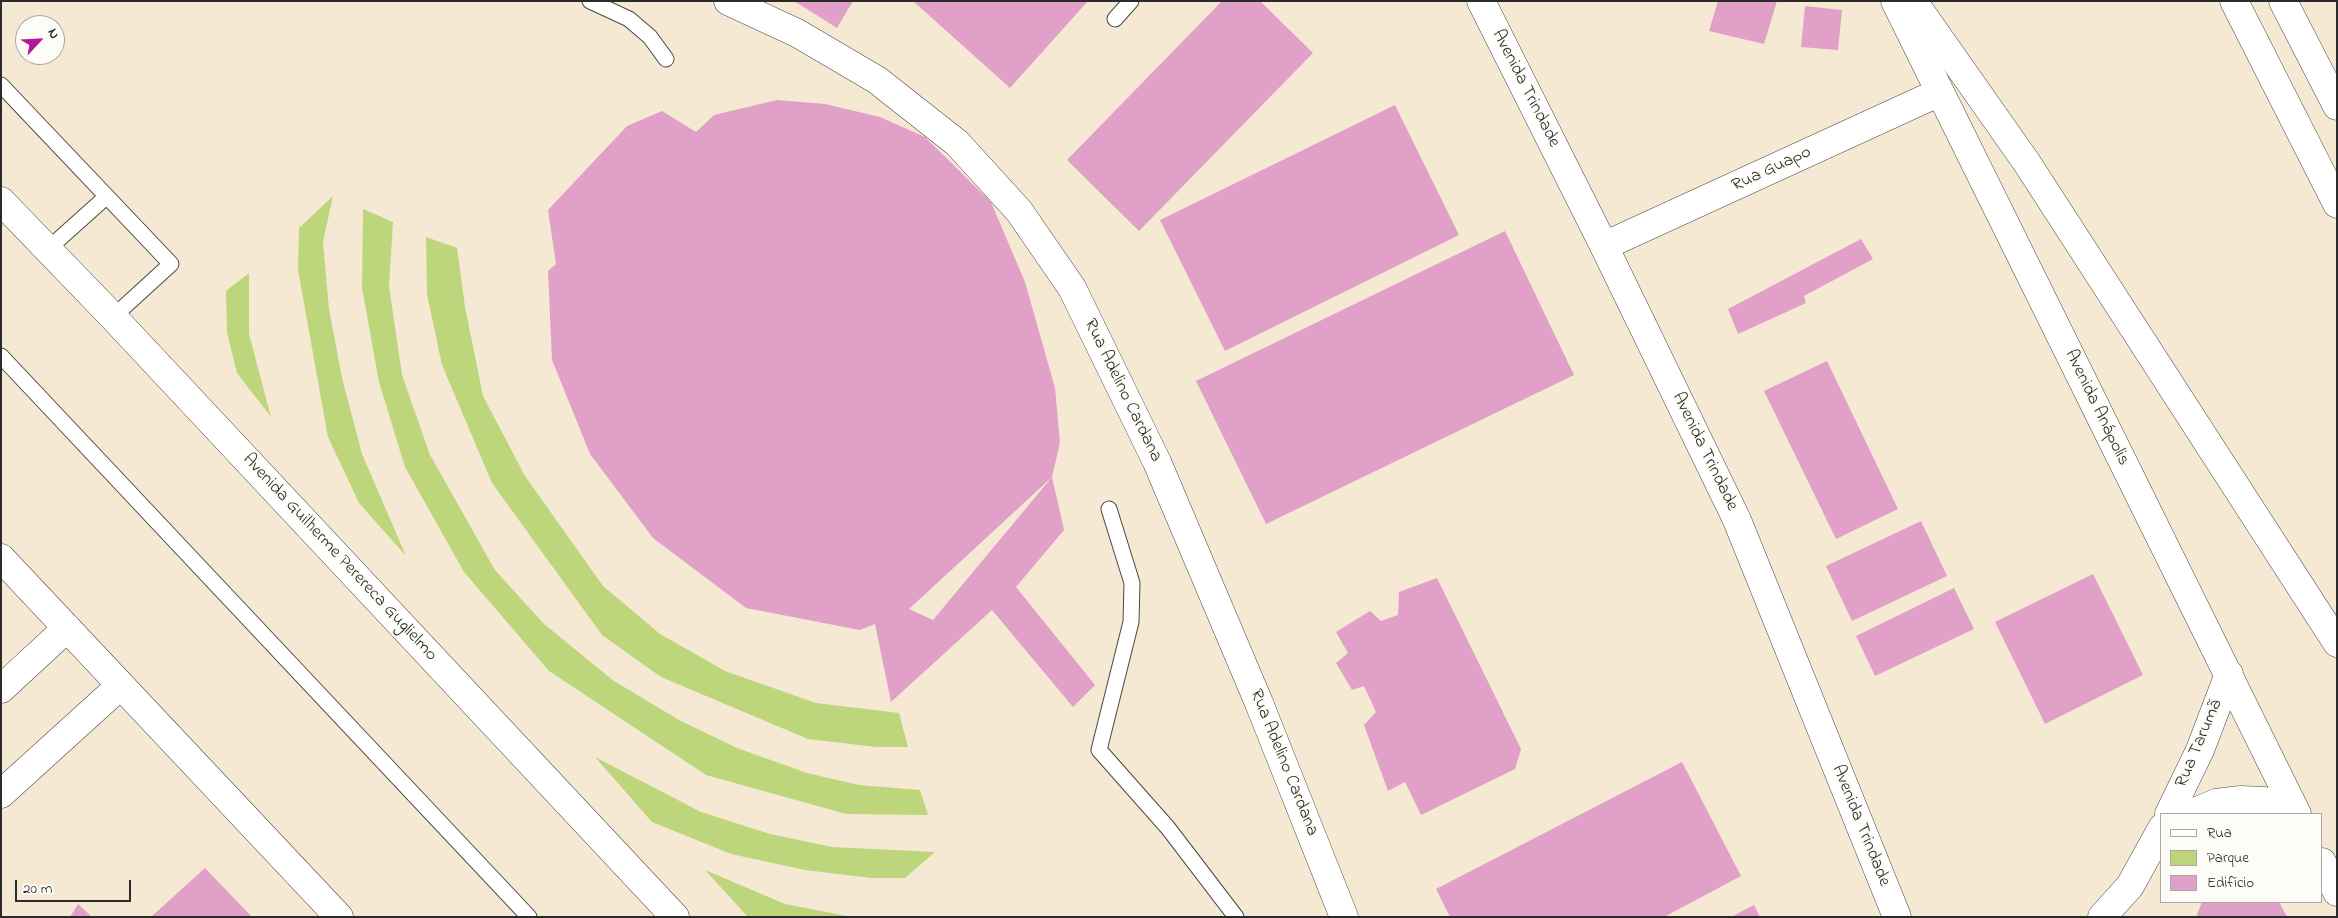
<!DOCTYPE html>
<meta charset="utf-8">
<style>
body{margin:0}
#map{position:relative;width:2338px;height:918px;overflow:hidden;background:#f5e9d3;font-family:"Indie Flower",sans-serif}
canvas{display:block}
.frame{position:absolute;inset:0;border:2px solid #2b2b2b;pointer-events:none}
.legend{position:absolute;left:2160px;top:813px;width:162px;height:90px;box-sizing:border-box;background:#fdfcf7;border:1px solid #a9a8a5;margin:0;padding:6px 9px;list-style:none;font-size:15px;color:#2b2b2b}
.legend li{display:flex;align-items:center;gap:10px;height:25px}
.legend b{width:25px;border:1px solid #a9a8a5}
.north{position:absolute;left:15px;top:15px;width:50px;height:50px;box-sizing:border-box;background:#fdfcf7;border:1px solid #a9a8a5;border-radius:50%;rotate:65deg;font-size:14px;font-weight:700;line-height:20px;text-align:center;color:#2b2b2b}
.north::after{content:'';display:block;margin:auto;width:18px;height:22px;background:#b5179e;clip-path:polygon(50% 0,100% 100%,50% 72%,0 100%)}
.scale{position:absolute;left:15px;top:880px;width:116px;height:22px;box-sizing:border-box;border:2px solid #2b2b2b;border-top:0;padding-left:6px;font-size:15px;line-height:18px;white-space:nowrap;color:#2b2b2b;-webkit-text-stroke:4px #fdfcf7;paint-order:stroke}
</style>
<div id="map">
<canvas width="2338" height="918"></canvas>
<div class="frame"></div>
<ul class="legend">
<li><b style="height:6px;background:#fff"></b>Rua</li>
<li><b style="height:14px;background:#bdd67b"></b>Parque</li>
<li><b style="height:14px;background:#e1a0c7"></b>Edifício</li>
</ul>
<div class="north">N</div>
<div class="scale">20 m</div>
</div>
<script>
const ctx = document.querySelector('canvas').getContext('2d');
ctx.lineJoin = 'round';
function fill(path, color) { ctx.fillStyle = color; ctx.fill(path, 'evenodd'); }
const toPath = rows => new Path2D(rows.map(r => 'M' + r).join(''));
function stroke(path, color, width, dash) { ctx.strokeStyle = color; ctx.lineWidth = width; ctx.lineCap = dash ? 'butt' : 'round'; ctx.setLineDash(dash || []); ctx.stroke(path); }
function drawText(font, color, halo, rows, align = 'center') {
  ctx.font = font + ' "Indie Flower",sans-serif'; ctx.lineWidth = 4.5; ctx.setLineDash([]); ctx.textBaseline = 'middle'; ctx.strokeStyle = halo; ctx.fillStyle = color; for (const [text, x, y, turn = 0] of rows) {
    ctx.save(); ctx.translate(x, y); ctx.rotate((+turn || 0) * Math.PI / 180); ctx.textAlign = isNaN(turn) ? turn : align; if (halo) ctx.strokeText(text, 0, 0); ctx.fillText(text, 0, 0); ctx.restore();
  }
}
const green = toPath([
 [333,196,323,242,329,309,342,378,362,454,406,556,359,503,328,437,298,270,299,228],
 [363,209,393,222,389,286,402,375,430,455,495,570,544,624,614,681,679,720,737,748,807,773,859,785,920,790,928,815,846,814,706,775,549,671,464,572,405,467,379,382,362,288],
 [426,237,457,248,465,307,483,396,525,476,603,586,660,634,725,671,816,703,899,713,908,747,876,747,808,739,661,677,602,635,492,483,442,365,427,294],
 [249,273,249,334,271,417,237,373,227,333,226,291],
 [595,757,701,812,770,834,832,847,935,852,905,878,871,878,805,870,731,854,652,822],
 [705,870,785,904,852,917,748,917]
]);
const building = toPath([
 [794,1,853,1,837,28],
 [913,1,1088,1,1010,88],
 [1222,1,1260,1,1313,53,1139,231,1067,160],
 [1718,1,1777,1,1764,44,1709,31],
 [1805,6,1842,10,1838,50,1801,47],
 [777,100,825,104,880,117,925,137,991,202,1025,282,1055,388,1060,442,1052,477,1064,530,1016,587,1095,685,1073,707,992,610,891,702,875,624,860,630,746,608,653,538,590,454,552,360,548,271,556,264,548,210,627,126,662,111,696,132,714,115],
 [1052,477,933,620,909,609,1025,502],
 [1395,105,1459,235,1225,351,1160,220],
 [1505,231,1574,375,1266,524,1196,381],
 [1861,239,1873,259,1804,296,1806,303,1738,334,1728,309],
 [1827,361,1898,509,1836,539,1764,391],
 [1921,521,1947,576,1852,621,1826,566],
 [2093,574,2143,675,2045,724,1995,622],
 [1437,578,1521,749,1515,769,1421,815,1405,782,1388,791,1364,725,1376,712,1364,686,1352,690,1336,663,1348,653,1336,632,1370,611,1381,621,1398,615,1399,592],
 [1954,588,1974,629,1875,676,1856,636],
 [1682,762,1741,876,1664,917,1450,917,1436,889],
 [205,868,252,917,151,917],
 [2202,902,2279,902,2287,917,2196,917],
 [78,904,92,917,70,917],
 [1754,905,1760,917,1731,917]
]);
const lane = toPath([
 [590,1,629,19,650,37,666,59],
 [1115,19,1131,1],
 [1,85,171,264,113,317],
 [48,249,106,197],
 [1,356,529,917],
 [1109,509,1132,583,1131,622,1099,750,1168,828,1236,917]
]);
const street = toPath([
 [728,1,797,33,877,80,957,143,1019,211,1072,288,1157,462,1259,703,1344,917],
 [1895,1,2297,814],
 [1604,246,1940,92],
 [1,689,67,628],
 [1,794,120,686],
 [2169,814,2200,750,2229,674],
 [2190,814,2216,803,2241,800,2264,801,2288,814],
 [2322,862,2337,892],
 [2102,917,2130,886,2162,828]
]);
const secondary = toPath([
 [1481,1,1604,246,1737,520,1897,917]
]);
const primary = toPath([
 [1,201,113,317,675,917],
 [1,558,339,917]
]);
const highway = toPath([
 [1913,1,2027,163,2337,643],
 [2234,1,2337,204],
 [2283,1,2337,106]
]);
const streetNames = [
 ["Avenida Trindade",1525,89,63],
 ["Rua Guapo",1772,170,-25],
 ["Rua Adelino Cardana",1122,391,64],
 ["Avenida Anápolis",2096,408,64],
 ["Avenida Trindade",1704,452,64],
 ["Avenida Guilherme Perereca Guglielmo",339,558,47],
 ["Rua Tarumã",2200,744,-67],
 ["Rua Adelino Cardana",1283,763,68],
 ["Avenida Trindade",1860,826,68]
];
fill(green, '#bdd67b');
fill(building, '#e1a0c7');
stroke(lane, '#494844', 17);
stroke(street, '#494844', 29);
stroke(secondary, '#494844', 29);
stroke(primary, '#494844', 29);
stroke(highway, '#494844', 29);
stroke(lane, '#fff', 15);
stroke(street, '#fff', 28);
stroke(secondary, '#fff', 28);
stroke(primary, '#fff', 28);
stroke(highway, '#fff', 28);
drawText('18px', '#2b2b2b', '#fdfcf7', streetNames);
</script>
